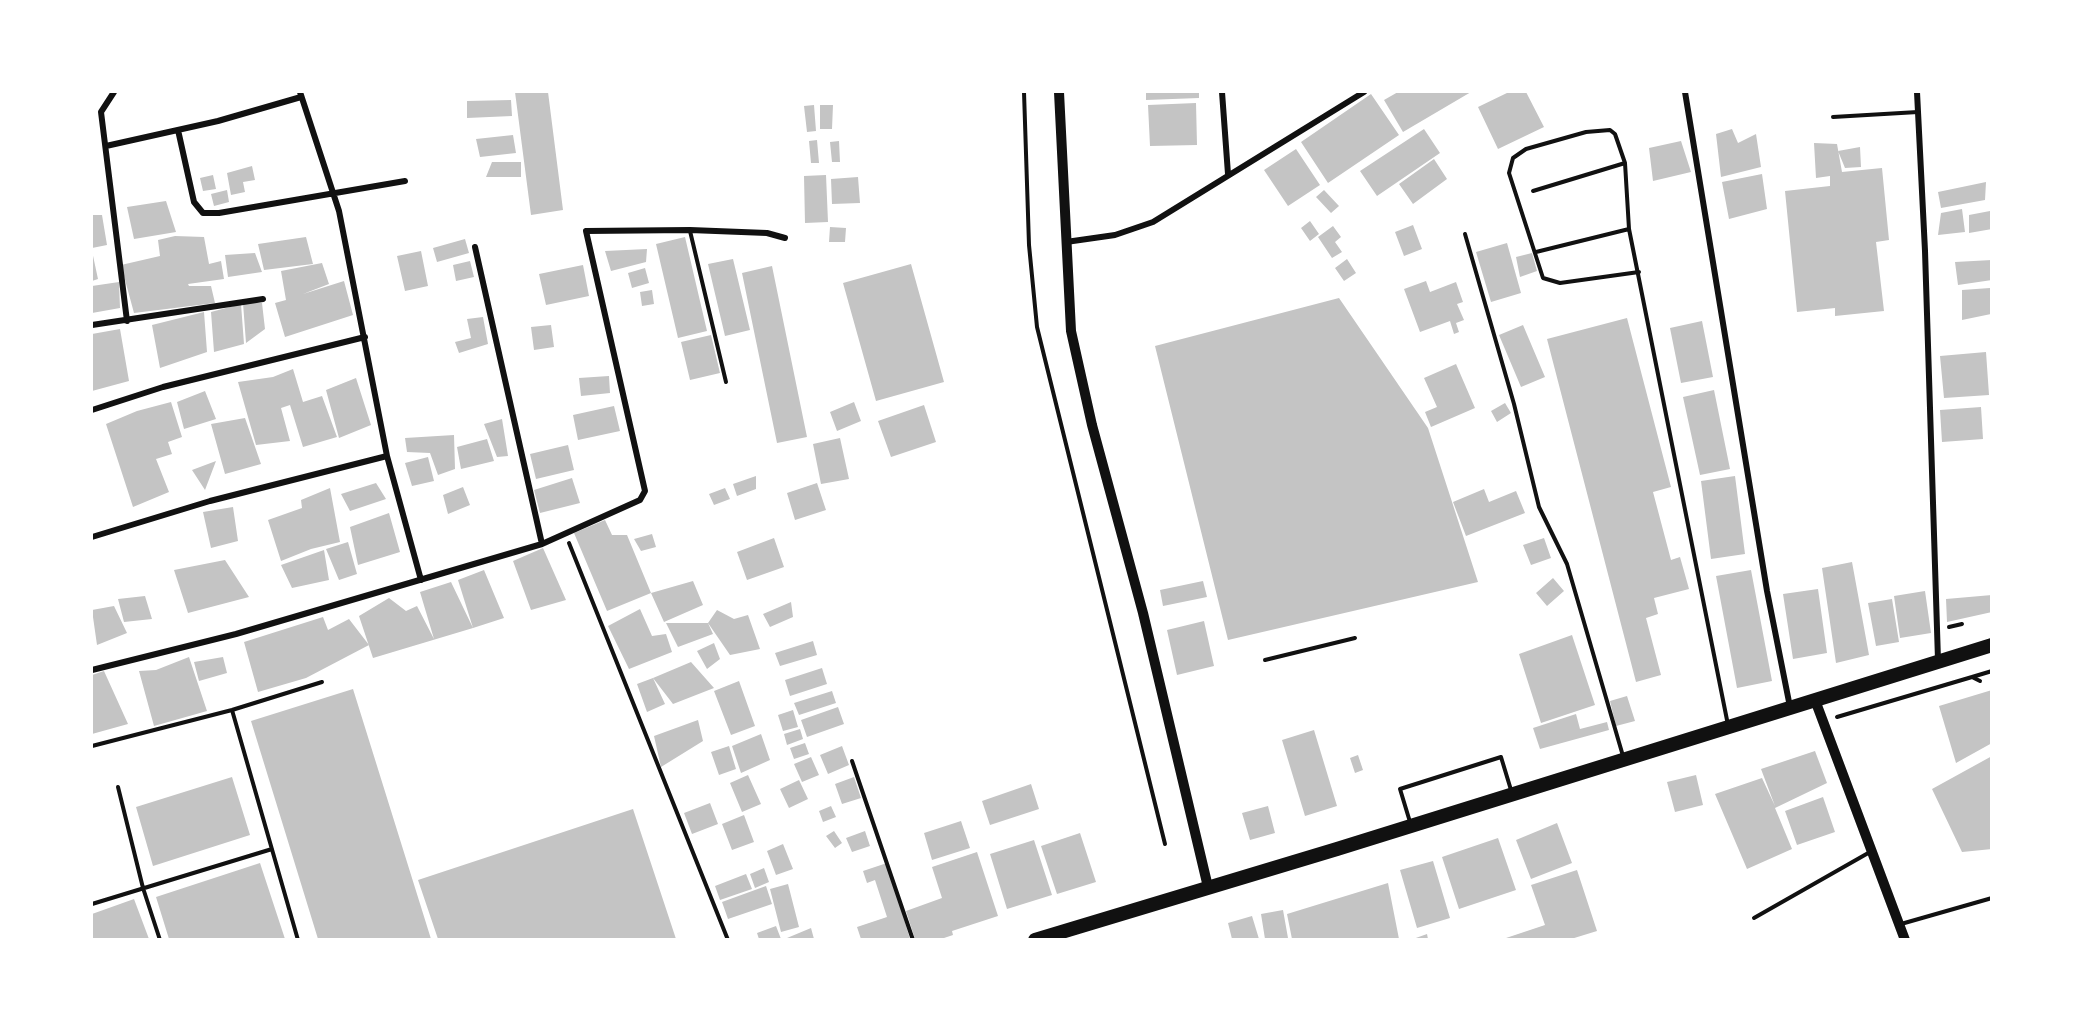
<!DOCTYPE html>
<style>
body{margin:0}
#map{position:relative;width:2083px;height:1031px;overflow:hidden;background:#fff;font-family:"Space Grotesk",sans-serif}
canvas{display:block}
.frame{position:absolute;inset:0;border:93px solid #fff;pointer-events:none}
</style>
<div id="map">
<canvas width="2083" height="1031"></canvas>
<div class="frame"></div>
</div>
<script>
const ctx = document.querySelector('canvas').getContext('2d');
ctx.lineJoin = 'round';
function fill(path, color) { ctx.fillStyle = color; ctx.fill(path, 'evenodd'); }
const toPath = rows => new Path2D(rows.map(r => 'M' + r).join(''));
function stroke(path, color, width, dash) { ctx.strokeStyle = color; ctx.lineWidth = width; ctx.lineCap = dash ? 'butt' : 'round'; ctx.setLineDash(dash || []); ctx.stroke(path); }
const building = toPath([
 [515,92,548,92,563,210,531,215],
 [1146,92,1199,92,1199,98,1146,100],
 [1398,92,1471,92,1403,132,1384,100],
 [1509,92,1526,92,1544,127,1498,149,1478,107],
 [1371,94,1399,135,1328,183,1301,142],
 [511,100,512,116,467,118,467,101],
 [1196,103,1197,145,1150,146,1148,105],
 [814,105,816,131,807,132,804,106],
 [820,105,833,105,832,129,820,129],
 [1424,129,1440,153,1377,196,1360,171],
 [1732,129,1738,143,1756,134,1761,167,1721,177,1716,134],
 [513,135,516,153,480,157,476,139],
 [817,140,819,163,811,163,809,141],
 [839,141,840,162,832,162,830,142],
 [1681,141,1691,172,1653,181,1649,148],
 [1814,143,1837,144,1842,172,1882,168,1889,240,1876,242,1884,311,1835,316,1835,308,1797,312,1785,191,1830,186,1830,176,1816,178],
 [1860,147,1861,167,1845,168,1838,151],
 [1296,149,1320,185,1288,206,1264,170],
 [1434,159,1447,179,1413,204,1399,184],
 [492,162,521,162,521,177,486,177],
 [252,166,255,180,243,182,245,192,231,195,227,173],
 [1762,174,1767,209,1729,219,1722,182],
 [213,175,216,189,203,191,200,178],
 [826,175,828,222,805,223,804,176],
 [858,177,860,203,832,204,831,179],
 [1986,182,1985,200,1941,208,1938,192],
 [227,190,229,202,214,206,211,194],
 [1324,190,1339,206,1331,213,1316,197],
 [166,201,176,232,134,239,127,207],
 [1962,209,1965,232,1938,235,1941,213],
 [1990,211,1992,229,1969,233,1969,215],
 [92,215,102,215,107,245,92,248],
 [1310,221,1319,234,1310,241,1301,228],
 [1413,225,1422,249,1404,256,1395,232],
 [1333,226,1341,237,1335,242,1342,252,1332,258,1318,237],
 [830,227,846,228,845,242,829,242],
 [175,236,204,237,209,264,221,261,224,279,188,284,189,286,211,286,215,303,134,313,121,265,160,256,158,240],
 [306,237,313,264,264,270,258,244],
 [685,237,707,331,678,338,656,244],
 [465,239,469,253,437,262,433,248],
 [1507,243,1521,293,1491,302,1476,252],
 [647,249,646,262,611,271,605,251],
 [92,251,98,279,92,281],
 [421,251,428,286,405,291,397,256],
 [255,253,262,272,228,277,225,255],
 [1532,253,1537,271,1520,277,1516,257],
 [733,259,750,330,725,336,708,264],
 [1347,259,1356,273,1344,281,1335,268],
 [1992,260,1992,280,1958,285,1955,262],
 [470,261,474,277,456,281,453,265],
 [322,263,329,284,303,294,344,281,353,315,285,337,275,303,286,300,281,271],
 [911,264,944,382,876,401,843,283],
 [583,265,589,296,546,305,539,274],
 [772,266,807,437,777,443,742,273],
 [645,268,649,283,632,288,628,273],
 [1426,281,1430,292,1456,282,1463,302,1457,304,1464,320,1456,323,1459,332,1454,334,1450,321,1420,332,1404,289],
 [119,282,120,308,92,313,92,286],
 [1990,288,1991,314,1962,320,1962,290],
 [652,290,654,304,642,306,640,292],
 [1339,298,1428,428,1478,582,1228,640,1155,346],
 [243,303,262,303,265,329,246,343],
 [241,304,244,344,214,352,211,312],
 [204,312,207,352,160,368,152,325],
 [483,317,488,344,459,353,455,342,471,338,467,319],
 [1627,318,1671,487,1653,492,1671,560,1680,557,1689,589,1654,598,1658,614,1646,618,1661,675,1636,682,1547,339],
 [1702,321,1713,377,1681,383,1670,328],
 [551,325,554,347,534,350,531,327],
 [1523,325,1545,377,1521,387,1499,335],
 [120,329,129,381,92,391,92,334],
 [711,335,720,373,690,380,681,342],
 [1986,352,1989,395,1944,398,1940,356],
 [1456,364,1475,408,1431,427,1425,412,1437,407,1424,378],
 [293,369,303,402,322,396,337,437,303,447,290,405,281,408,290,441,256,445,238,382,273,377],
 [609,376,610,393,581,396,579,378],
 [356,378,371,425,339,438,326,390],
 [1714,390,1730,469,1700,475,1683,397],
 [205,391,216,419,184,429,177,402],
 [171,402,182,437,168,442,172,454,156,459,169,492,133,507,106,424,137,411],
 [854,402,861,421,837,431,830,412],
 [1505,403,1511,413,1497,422,1491,411],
 [924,405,936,442,891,457,878,421],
 [614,406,620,431,578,440,573,415],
 [1981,407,1983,439,1942,442,1940,410],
 [245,418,261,464,225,474,211,424],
 [502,419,508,456,497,457,484,424],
 [454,435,455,469,438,475,430,453,407,452,405,438],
 [840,438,849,479,821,484,813,444],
 [487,439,494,461,461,469,457,447],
 [568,445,574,470,536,479,530,454],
 [428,457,434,481,412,486,405,463],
 [216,461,205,490,192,470],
 [756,476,756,489,737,496,733,484],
 [1735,476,1745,554,1711,559,1701,481],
 [572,478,580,503,540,513,534,490],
 [376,483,386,499,350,511,341,494],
 [817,483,826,510,795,520,787,493],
 [463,487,470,505,448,514,443,495],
 [330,488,340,542,311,549,281,561,268,520,302,508,301,500],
 [725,488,730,499,714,505,709,494],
 [1484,489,1489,502,1516,491,1525,513,1466,536,1453,502],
 [233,507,238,541,211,548,203,512],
 [389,513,400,552,358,565,350,527],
 [605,520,612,535,627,535,651,593,607,611,574,533],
 [652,534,656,547,641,551,634,539],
 [774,538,784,567,747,580,737,552],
 [1544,538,1551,558,1531,565,1523,545],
 [348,542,357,574,339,580,326,549],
 [543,548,566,600,531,610,513,561],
 [324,550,329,580,292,588,281,565],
 [225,560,249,597,188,613,174,570],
 [1852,562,1869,655,1836,663,1822,568],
 [484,570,504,618,473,628,458,580],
 [1751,570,1772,681,1737,688,1716,576],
 [1553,578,1564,591,1547,606,1536,593],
 [693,581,703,605,664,622,651,593],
 [1203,581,1207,597,1163,606,1160,590],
 [451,582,473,628,373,658,359,616,389,598,406,611,417,606,434,639,420,592],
 [1818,589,1827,653,1793,659,1783,594],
 [1925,591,1931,633,1900,638,1894,596],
 [1992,595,1992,612,1947,622,1946,599],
 [145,596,152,619,124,622,118,599],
 [1892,599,1899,642,1876,646,1868,603],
 [791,602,793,617,770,627,763,614],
 [114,606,127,633,97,645,92,610],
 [640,609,652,636,666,634,672,652,629,669,608,626],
 [717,610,734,619,748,615,760,649,730,655,708,623,713,634,678,647,666,623,708,623],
 [323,617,328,630,349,619,369,645,306,678,258,692,244,642],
 [1204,621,1214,666,1177,675,1167,630],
 [1572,635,1595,705,1541,723,1519,654],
 [813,641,817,655,780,666,775,653],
 [714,643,720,659,707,669,697,651],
 [189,657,207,711,154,726,139,671,156,670],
 [223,657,227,673,199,681,194,662],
 [691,662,714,688,673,704,653,678,665,704,647,712,637,684,653,678],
 [822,668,827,684,790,696,785,680],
 [104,671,128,724,92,734,92,675],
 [739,681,755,726,731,735,714,691],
 [353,689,431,939,318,939,251,721],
 [1992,690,1992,743,1956,763,1939,706],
 [832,691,836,703,799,715,794,703],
 [1627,696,1635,721,1616,726,1610,701],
 [838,707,844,724,807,737,801,720],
 [793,710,798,727,783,731,778,715],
 [1576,714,1580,729,1607,722,1609,730,1540,749,1533,728],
 [698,720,703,741,661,767,654,736],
 [800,729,803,739,787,745,784,734],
 [1314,730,1337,806,1305,816,1282,740],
 [761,734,770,760,741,773,732,746],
 [805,743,809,754,794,759,790,748],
 [729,746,736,769,719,775,711,752],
 [842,746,849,765,828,774,820,755],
 [1815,751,1827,783,1775,808,1792,849,1747,869,1715,794,1762,778,1775,806,1761,769],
 [1358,755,1363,770,1355,773,1350,758],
 [1992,756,1992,849,1962,852,1932,789],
 [811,757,819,775,802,782,794,764],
 [748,775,761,804,742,812,730,783],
 [1696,775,1703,805,1675,812,1667,782],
 [232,777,250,835,153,866,136,807],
 [854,777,861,798,842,804,835,784],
 [799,780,808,799,789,808,780,789],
 [1031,784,1039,809,990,825,982,801],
 [1823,797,1835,832,1797,845,1785,811],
 [710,803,718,824,692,834,684,813],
 [831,806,836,817,823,822,819,811],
 [1268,806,1275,833,1250,840,1242,813],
 [633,809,676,939,438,939,418,880],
 [744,815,754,842,732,850,722,824],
 [961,821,970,848,932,860,924,833],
 [1557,823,1572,863,1531,879,1516,840],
 [834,831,842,843,835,848,826,836],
 [865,831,870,846,852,852,846,838],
 [1080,833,1096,882,1057,894,1041,846],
 [1498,838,1516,890,1459,909,1442,857],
 [1034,840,1052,895,1007,909,990,854],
 [783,844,793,869,776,875,767,851],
 [977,852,998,916,952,931,953,935,941,939,915,939,906,911,942,898,932,867],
 [1433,861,1450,918,1417,928,1400,870],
 [260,863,285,939,169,939,156,897],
 [887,863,910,939,861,939,857,927,887,917,875,880,867,883,863,871],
 [764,868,769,882,755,888,750,874],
 [1577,870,1597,931,1571,939,1503,939,1545,925,1531,885],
 [746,874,752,889,720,900,715,886],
 [1388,883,1399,939,1292,939,1287,914],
 [788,884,799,927,781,932,770,889],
 [766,886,772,904,728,919,722,902],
 [134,899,149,939,92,939,92,914],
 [1283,910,1288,938,1265,939,1261,914],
 [1252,916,1259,939,1232,939,1228,923],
 [776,926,781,939,759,939,757,933],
 [811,928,814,939,788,939,787,938],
 [1427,934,1428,939,1413,939]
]);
const path = toPath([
 [569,543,728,940],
 [1949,627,1962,624],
 [1980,681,1972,677,1992,671],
 [1837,717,1972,677],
 [852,761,913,940]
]);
const service = toPath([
 [1024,92,1029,245,1037,327,1165,844],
 [1833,117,1918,112],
 [1533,191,1625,163],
 [1629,229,1625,163,1615,134,1610,130,1586,132,1526,149,1513,158,1509,173,1543,278,1560,283,1639,272],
 [690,231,726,382],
 [1465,234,1514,404,1539,507,1567,564,1623,756],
 [1536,252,1629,229,1728,725],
 [1265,660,1355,638],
 [232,710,298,940],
 [92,746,232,710,322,682],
 [118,787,143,888,160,940],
 [1410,822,1400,789,1501,757,1511,790],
 [92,904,272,849],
 [1754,918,1870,852],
 [1901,924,1992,898]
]);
const minor = toPath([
 [114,92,101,112,127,321],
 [300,92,339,211,387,456,421,580],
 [1222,92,1228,174],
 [1685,92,1767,591,1790,707],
 [1917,92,1925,251,1938,660],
 [178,130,194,202,203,213,219,213,405,181],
 [106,146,218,121,301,97],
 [1066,242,1115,235,1153,222,1364,92],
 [475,247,542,544],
 [92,325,263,299],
 [92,410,163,387,365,337],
 [92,537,210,501,387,456],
 [92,670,236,634,542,544,640,500,645,491,586,231,690,230,767,233,785,238]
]);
const tertiary = toPath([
 [1059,92,1071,331,1092,425,1143,613,1208,887],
 [1815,700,1905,940]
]);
const trunk = toPath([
 [1035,940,1337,849,1992,645]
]);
fill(building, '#c4c4c4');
stroke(path, '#111', 4);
stroke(service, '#111', 4);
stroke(minor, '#111', 6);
stroke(tertiary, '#111', 10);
stroke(trunk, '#111', 14);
</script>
